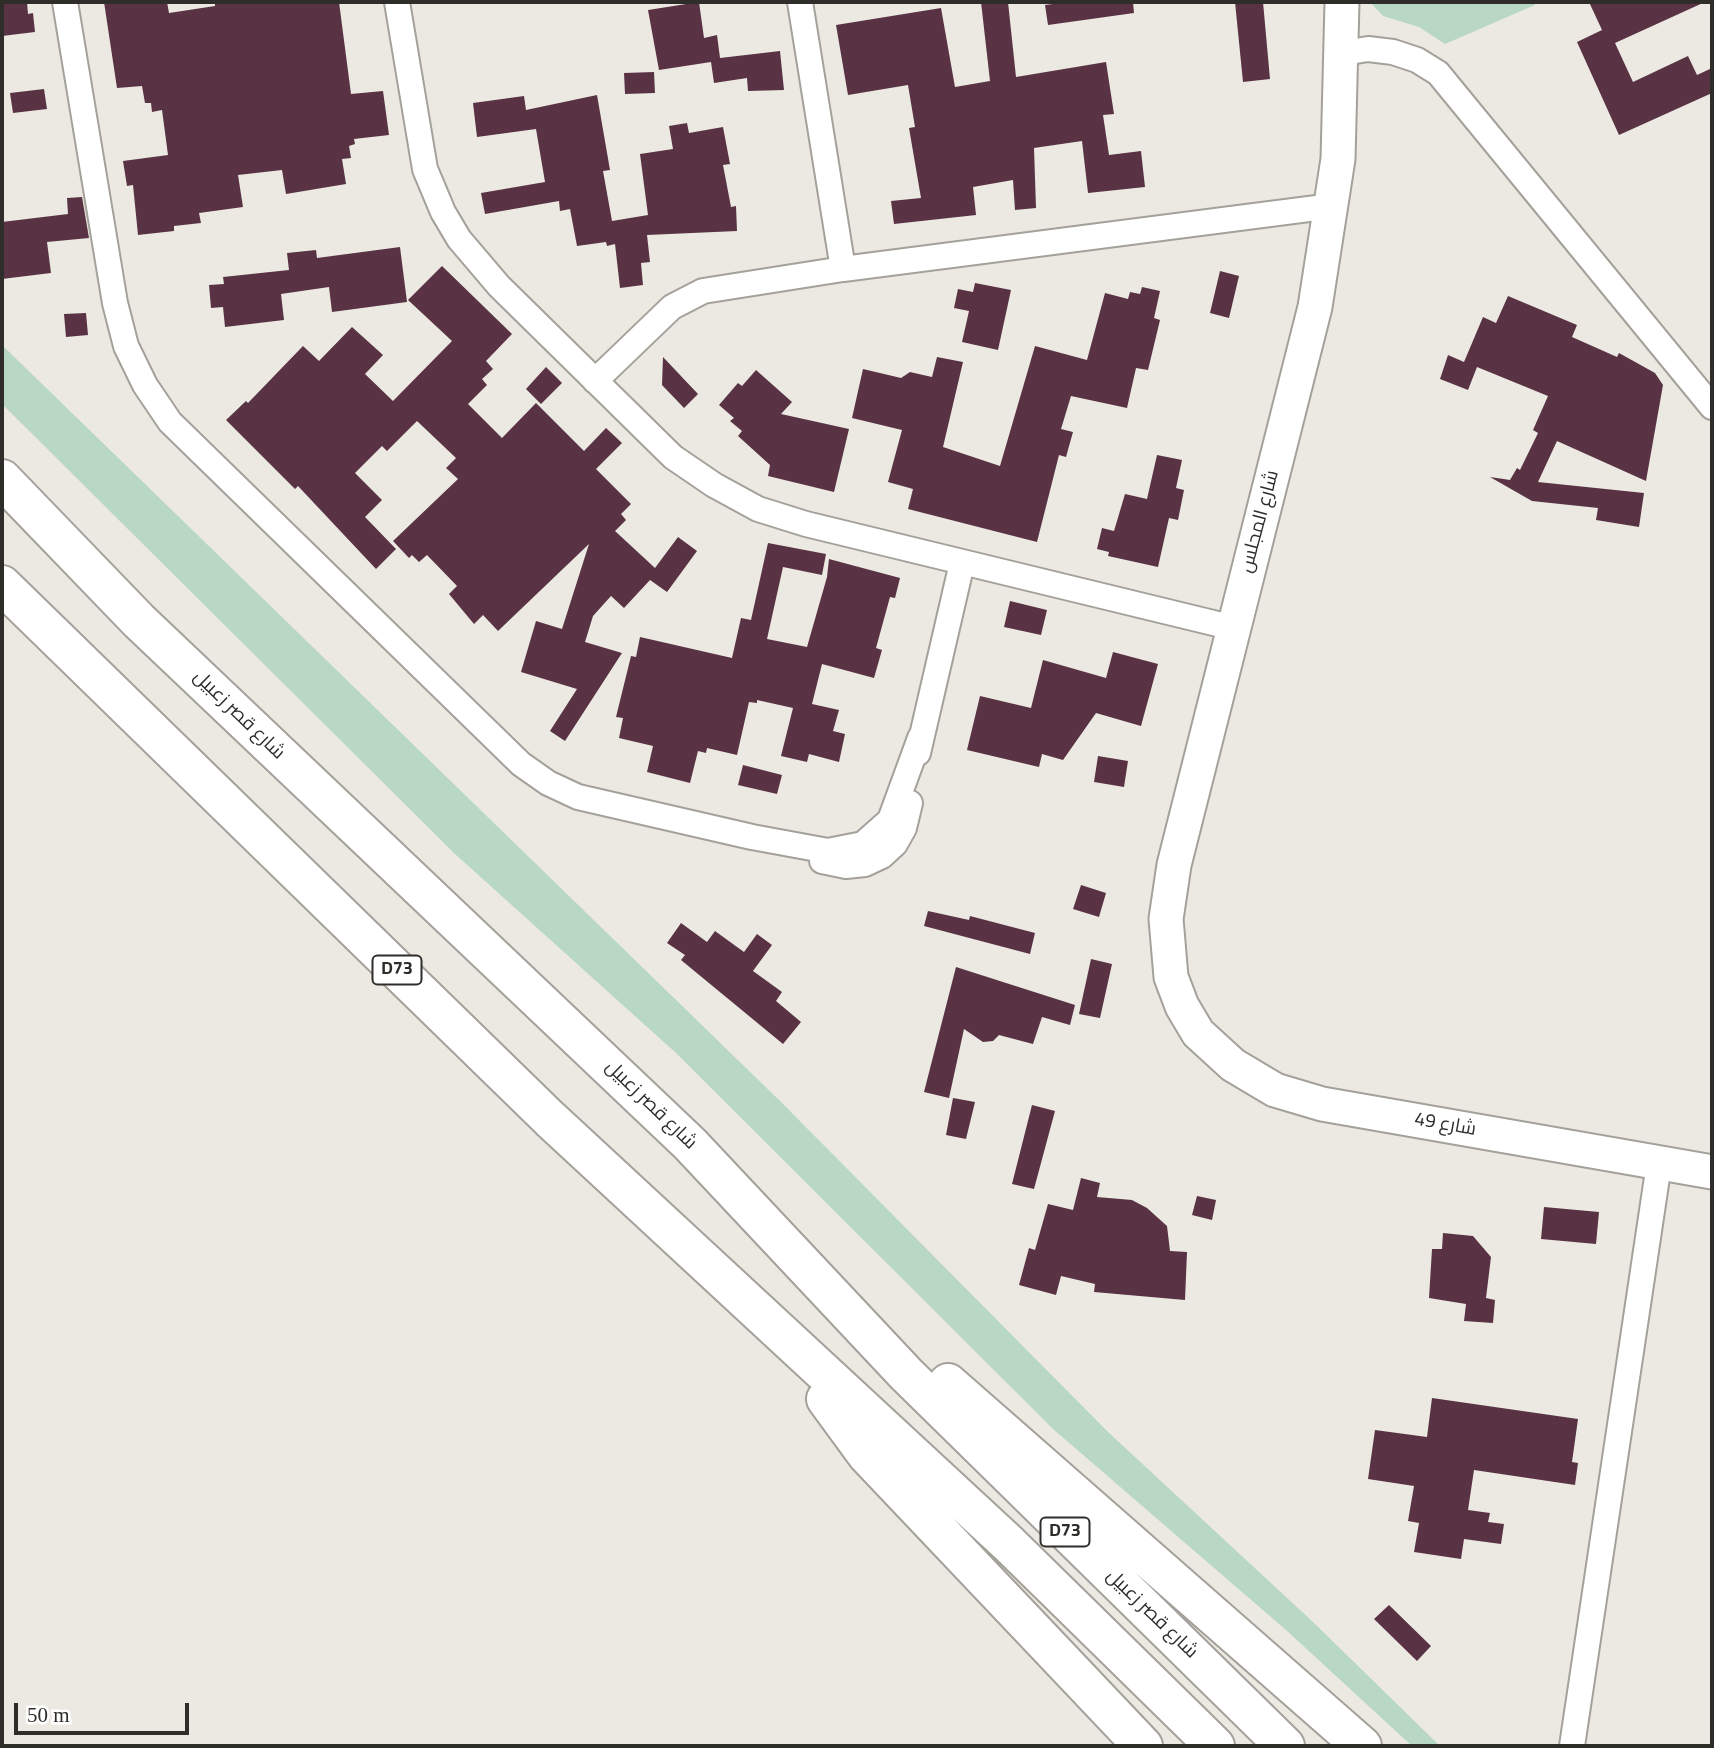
<!DOCTYPE html>
<meta charset="utf-8">
<style>
body{margin:0}
#map{position:relative;width:1714px;height:1748px;overflow:hidden;background:#ece9e2;font-family:Georgia,serif}
canvas{display:block}
.frame{position:absolute;inset:0;border:4px solid #2e2d2a;pointer-events:none}
.scale{position:absolute;left:14px;top:1703px;width:175px;height:32px;box-sizing:border-box;border:4px solid #2e2d2a;border-top:0;padding-left:9px;font-size:21px;line-height:24px;white-space:nowrap;color:#2e2d2a;-webkit-text-stroke:5px #fff;paint-order:stroke}
</style>
<div id="map">
<canvas width="1714" height="1748"></canvas>
<div class="frame"></div>
<div class="scale">50 m</div>
</div>
<script>
const ctx = document.querySelector('canvas').getContext('2d');
ctx.lineJoin = 'round';
function fill(path, color) { ctx.fillStyle = color; ctx.fill(path, 'evenodd'); }
const toPath = rows => new Path2D(rows.map(r => 'M' + r).join(''));
function stroke(path, color, width, dash) { ctx.strokeStyle = color; ctx.lineWidth = width; ctx.lineCap = dash ? 'butt' : 'round'; ctx.setLineDash(dash || []); ctx.stroke(path); }
function drawText(font, color, halo, rows, align = 'center') {
  ctx.font = font + ' Georgia,Cairo,serif'; ctx.lineWidth = 7; ctx.setLineDash([]); ctx.textBaseline = 'middle'; ctx.strokeStyle = halo; ctx.fillStyle = color; for (const [text, x, y, turn = 0] of rows) {
    ctx.save(); ctx.translate(x, y); ctx.rotate((+turn || 0) * Math.PI / 180); ctx.textAlign = isNaN(turn) ? turn : align; if (halo) ctx.strokeText(text, 0, 0); ctx.fillText(text, 0, 0); ctx.restore();
  }
}
const green = toPath([
 [1370,2,1534,2,1535,5,1445,44,1419,27,1383,16],
 [2,345,780,1101,1108,1432,1312,1621,1440,1746,1412,1746,1286,1630,1053,1429,676,1053,455,854,2,404]
]);
const building = toPath([
 [2,2,27,2,28,14,33,13,35,32,2,36],
 [104,2,167,2,169,13,215,6,215,2,339,2,351,94,383,91,389,135,354,139,355,144,349,146,351,158,342,159,346,184,286,194,282,170,238,175,243,207,199,213,201,223,174,226,174,231,138,235,133,185,127,186,123,161,168,155,162,110,152,112,151,103,145,103,142,86,117,88],
 [699,2,704,38,717,35,720,58,780,51,784,90,748,91,747,78,714,83,711,62,659,70,648,10],
 [981,2,1008,2,1016,77,1106,62,1114,114,1103,115,1109,155,1141,151,1145,187,1088,193,1082,141,1034,148,1036,208,1015,210,1013,180,973,187,976,215,894,224,891,201,921,198,909,128,915,127,908,85,848,95,836,25,941,8,955,87,990,81],
 [1068,2,1133,2,1134,13,1048,25,1045,5],
 [1235,2,1263,2,1270,79,1243,82],
 [1589,2,1705,2,1615,43,1633,82,1688,56,1697,75,1712,68,1712,93,1619,135,1577,42,1602,30],
 [654,72,655,93,625,94,624,73],
 [44,89,47,109,13,113,10,93],
 [597,95,610,170,603,171,612,221,648,215,640,154,673,149,669,126,687,123,689,133,723,127,730,164,723,165,731,207,736,206,737,231,647,235,650,262,641,263,643,285,620,288,615,244,607,246,606,242,577,246,570,209,560,211,559,201,485,214,481,193,545,182,536,129,477,137,473,103,524,96,526,110],
 [82,197,89,238,47,242,51,273,2,279,2,222,68,214,67,198],
 [400,247,407,302,332,312,329,287,281,294,284,320,225,327,223,307,211,308,209,285,224,284,223,277,289,270,287,253,316,250,317,258],
 [442,266,512,334,486,361,493,369,482,379,487,385,468,404,502,438,536,403,584,451,606,428,622,443,596,469,631,504,621,514,626,520,615,531,655,568,678,537,697,551,667,592,650,580,624,608,611,596,593,616,585,642,622,653,565,741,550,731,577,689,521,672,536,621,562,629,589,544,498,631,483,615,474,624,449,594,457,586,427,555,419,562,412,555,409,558,393,541,458,479,446,468,456,458,417,421,387,451,382,446,355,473,382,500,365,517,396,549,376,569,298,486,295,489,226,420,246,401,248,403,303,346,319,361,352,327,383,355,365,374,393,401,452,341,408,300],
 [1220,271,1239,276,1229,318,1210,313],
 [975,283,1011,290,998,350,962,342,969,311,954,308,958,289,973,292],
 [1142,287,1160,291,1154,318,1160,320,1148,370,1136,368,1127,408,1071,396,1061,429,1073,432,1066,457,1059,455,1037,542,908,509,913,489,888,482,902,430,852,418,863,369,901,378,910,372,932,377,937,357,963,362,943,447,1000,466,1035,346,1087,360,1105,293,1128,299,1130,292,1140,294],
 [1508,296,1577,325,1572,337,1617,357,1619,353,1655,373,1663,385,1646,481,1557,441,1538,482,1644,493,1639,527,1596,520,1598,508,1532,501,1490,477,1510,480,1517,468,1520,470,1538,433,1533,430,1548,396,1477,367,1468,390,1440,379,1448,355,1464,362,1483,317,1496,323],
 [86,313,88,335,66,337,64,314],
 [663,357,698,394,684,408,662,385],
 [546,367,562,383,541,404,526,389],
 [756,370,792,402,781,414,849,429,834,492,768,476,770,465,738,436,742,431,730,421,734,418,719,405,738,383,742,386],
 [1157,455,1182,460,1176,488,1184,490,1178,520,1169,518,1158,567,1108,556,1109,552,1097,549,1102,528,1114,531,1125,494,1147,499],
 [768,543,826,554,822,575,783,567,767,639,807,647,827,577,829,559,900,578,895,598,890,597,876,648,882,650,874,678,822,664,812,704,839,710,833,731,845,734,839,762,809,754,807,762,781,756,793,708,757,700,757,703,749,702,737,755,707,748,706,753,698,751,690,783,647,772,653,746,619,738,623,718,616,717,631,656,636,657,640,637,732,658,741,618,751,620],
 [1010,601,1047,610,1041,635,1004,627],
 [1113,652,1158,664,1141,726,1096,713,1063,760,1042,754,1039,767,967,750,980,696,1031,708,1043,660,1106,678],
 [1098,756,1128,761,1124,787,1094,782],
 [743,765,782,775,777,794,738,785],
 [1081,885,1106,893,1099,917,1073,909],
 [928,911,969,920,970,916,1035,933,1030,954,924,926],
 [681,923,707,942,715,931,744,952,757,934,772,945,753,971,782,992,776,1001,801,1022,783,1044,681,960,685,955,667,943],
 [1091,959,1112,964,1100,1018,1079,1014],
 [956,967,1075,1005,1070,1025,1042,1017,1033,1044,999,1035,993,1041,983,1042,964,1029,949,1098,924,1092],
 [953,1098,975,1102,966,1139,946,1135],
 [1032,1105,1055,1111,1034,1189,1012,1184],
 [1081,1178,1100,1183,1097,1197,1132,1200,1147,1208,1167,1226,1170,1251,1187,1252,1185,1300,1094,1292,1095,1284,1061,1276,1056,1295,1019,1285,1029,1248,1035,1250,1048,1204,1073,1210],
 [1197,1196,1216,1200,1212,1220,1192,1215],
 [1544,1207,1599,1212,1596,1244,1541,1239],
 [1443,1233,1473,1236,1491,1257,1486,1298,1495,1300,1493,1323,1464,1321,1466,1304,1429,1298,1432,1249,1442,1249],
 [1432,1398,1578,1419,1572,1462,1578,1463,1575,1485,1474,1470,1468,1510,1490,1513,1488,1522,1504,1524,1501,1544,1464,1539,1461,1559,1414,1552,1419,1523,1408,1521,1414,1486,1368,1479,1375,1430,1427,1437],
 [1389,1605,1431,1646,1417,1661,1374,1619]
]);
const street = toPath([
 [65,2,115,303,126,346,145,385,170,422,521,764,548,783,578,797,752,837,828,851,863,844,890,820,920,738],
 [397,2,425,169,443,212,459,239,499,286,673,457,714,485,758,509,806,524,1234,628],
 [800,2,843,269],
 [1343,53,1368,49,1393,52,1417,60,1438,73,1712,407],
 [595,381,672,307,703,291,843,269,1332,206],
 [918,753,962,563],
 [822,861,846,866,865,864,882,856,895,844,904,828,910,803],
 [1572,1746,1659,1164]
]);
const secondary = toPath([
 [1342,2,1338,159,1315,307,1174,865,1166,919,1171,977,1182,1006,1198,1033,1233,1065,1275,1090,1322,1104,1712,1172]
]);
const primary = toPath([
 [2,479,139,621,690,1144,906,1374,1285,1746],
 [2,585,550,1119,1009,1544,1215,1746],
 [948,1383,1362,1746],
 [826,1399,867,1455,1143,1746]
]);
const shields = [
 [397,970,49],
 [1065,1532,49]
];
const shieldNames = [
 ["D73",397,970],
 ["D73",1065,1532]
];
const streetNames = [
 ["شارع المجلس",1261,522,-75],
 ["شارع قصر زعبيل",238,716,44],
 ["شارع قصر زعبيل",650,1106,44],
 ["شارع 49",1445,1126,10],
 ["شارع قصر زعبيل",1151,1615,44]
];
fill(green, '#b9d8c3');
fill(building, '#593343');
stroke(street, '#a4a19a', 28);
stroke(secondary, '#a4a19a', 37);
stroke(primary, '#a4a19a', 42);
stroke(street, '#fff', 24);
stroke(secondary, '#fff', 33);
stroke(primary, '#fff', 38);
for (const [x, y, w] of shields) { const box = new Path2D(); box.roundRect(x - w / 2, y - 14.5, w, 29, 5); ctx.fillStyle = '#fff'; ctx.fill(box); stroke(box, '#2e2d2a', 2); }
drawText('bold 18px', '#2e2d2a', null, shieldNames);
drawText('19px', '#2e2d2a', '#fff', streetNames);
</script>
